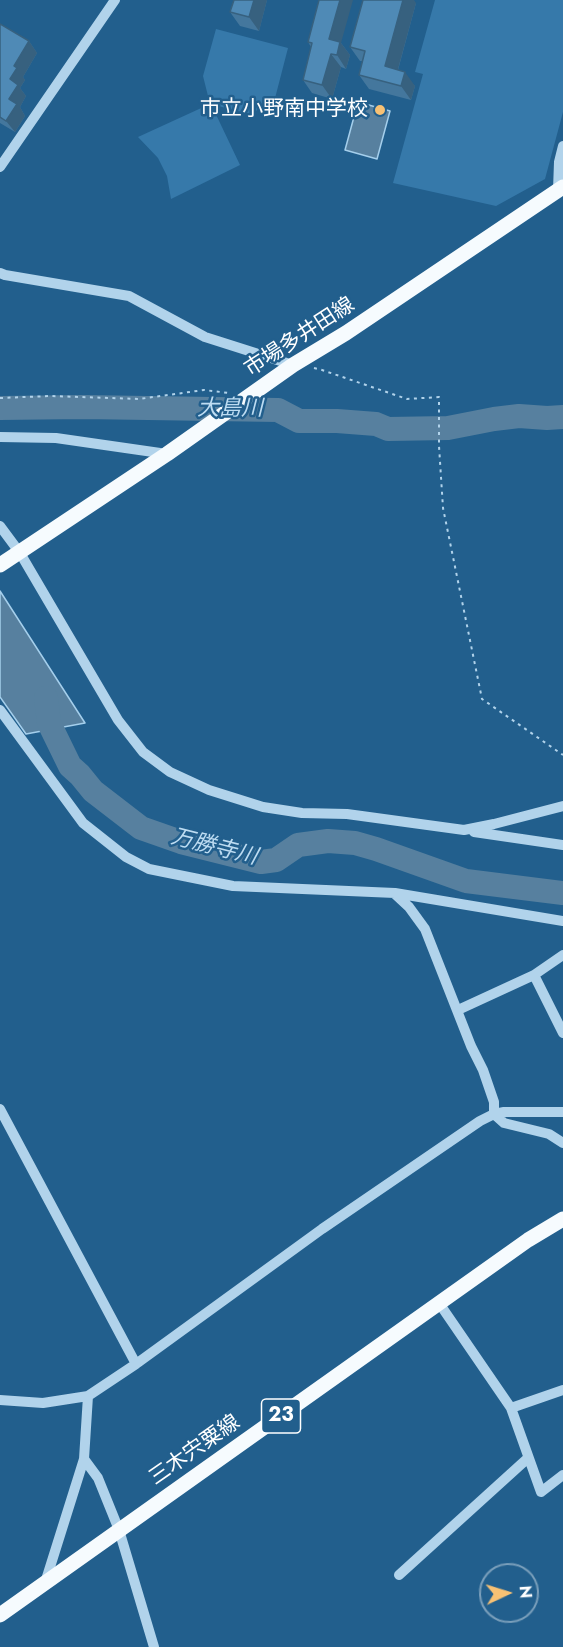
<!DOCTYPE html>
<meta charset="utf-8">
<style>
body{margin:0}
#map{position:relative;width:563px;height:1647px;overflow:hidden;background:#225f8d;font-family:Jost,sans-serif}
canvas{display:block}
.north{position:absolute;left:479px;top:1563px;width:60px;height:60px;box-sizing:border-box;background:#225f8d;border:2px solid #7a9fbb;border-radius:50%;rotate:86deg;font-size:16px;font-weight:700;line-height:24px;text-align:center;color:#fff}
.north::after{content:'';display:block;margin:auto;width:21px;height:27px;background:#f7c174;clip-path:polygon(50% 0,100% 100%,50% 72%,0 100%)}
</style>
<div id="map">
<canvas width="563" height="1647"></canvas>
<div class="north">N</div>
</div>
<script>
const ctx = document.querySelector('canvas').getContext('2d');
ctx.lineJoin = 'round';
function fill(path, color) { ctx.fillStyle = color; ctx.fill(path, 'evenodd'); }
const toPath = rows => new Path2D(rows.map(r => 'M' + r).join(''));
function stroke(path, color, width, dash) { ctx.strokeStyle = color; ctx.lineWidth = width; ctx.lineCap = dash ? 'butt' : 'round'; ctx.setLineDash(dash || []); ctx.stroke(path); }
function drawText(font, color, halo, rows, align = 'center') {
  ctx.font = font + ' Jost,"Noto Sans JP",sans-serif'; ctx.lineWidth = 5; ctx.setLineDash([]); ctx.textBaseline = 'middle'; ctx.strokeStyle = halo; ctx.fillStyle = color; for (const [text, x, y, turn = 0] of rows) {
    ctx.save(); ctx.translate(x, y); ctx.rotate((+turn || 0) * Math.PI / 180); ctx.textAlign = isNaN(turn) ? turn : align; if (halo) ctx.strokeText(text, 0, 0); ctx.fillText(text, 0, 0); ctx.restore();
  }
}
const green = toPath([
 [435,0,563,0,563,112,545,179,496,206,393,183,423,74,415,72],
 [216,29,288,48,273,106,264,103,252,115,211,104,240,165,171,199,167,176,158,158,138,137,210,104,203,76]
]);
const water = toPath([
 [358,102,390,111,377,159,345,150,358,102],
 [0,591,85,723,26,734,0,697,0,591]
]);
const river = toPath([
 [0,408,83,407,278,410,299,421,337,421,376,424,388,429,448,428,494,419,519,416,547,418,563,417],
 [46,698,49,723,70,766,80,775,93,791,141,828,181,842,261,862,276,860,298,845,328,841,355,843,376,849,466,881,563,893]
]);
const path = toPath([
 [314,368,322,370,407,399,439,397,439,446,443,508,482,699,563,755],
 [0,398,51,396,139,399,204,390,229,393]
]);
const minor = toPath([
 [0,167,115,0],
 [558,190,559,162,563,146],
 [0,273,5,275,129,296,205,337,293,365],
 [0,437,56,438,167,454],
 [0,526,20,553,118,720,143,752,170,772,209,790,263,807,302,813,347,814,464,830,494,824,563,806],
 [0,710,83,823,126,857,149,869,233,886,395,893,563,921],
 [474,832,563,845],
 [395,894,409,907,425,929,471,1046,483,1070,494,1102,494,1114,504,1123,549,1134,563,1143],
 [534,975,563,1033],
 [458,1010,534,975,563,955],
 [0,1109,136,1364],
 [439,1303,511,1408,541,1492,563,1475],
 [0,1400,43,1403,88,1396,136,1364,322,1229,480,1121,494,1114,504,1112,563,1112],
 [511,1408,563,1390],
 [84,1459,98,1478,119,1530,154,1647],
 [399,1575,528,1458],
 [45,1583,84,1459,88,1396]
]);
const major = toPath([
 [0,565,167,454,293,365,346,333,563,187],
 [0,1615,528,1240,563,1219]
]);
const wall = toPath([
 [234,0,267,0,259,31,240,26,230,12],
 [416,3,398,70,415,86,411,100,369,89,359,75,363,61,360,61,350,47],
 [0,24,29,41,37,53,23,77,25,80,20,88,26,96,20,107,25,116,15,132,0,123],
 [308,42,341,43,350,55,346,69,341,67,332,99,312,93,303,80,311,47]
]);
const shadedWall = toPath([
 [254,0,267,0,259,31,249,17],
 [340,0,353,0,341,43,350,55,346,69,337,55,329,39],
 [403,0,414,0,416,3,395,80,385,66],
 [29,41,37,53,23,77,25,80,20,88,26,96,20,107,25,116,15,132,6,121,9,99,10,79,14,66],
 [331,54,341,67,332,99,322,85],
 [405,72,415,86,411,100,401,86]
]);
const building = toPath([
 [234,0,254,0,249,17,230,12,234,0],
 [319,0,340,0,329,39,340,42,337,55,331,54,322,85,303,80,312,43,308,42,319,0],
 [363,0,403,0,385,66,405,72,401,86,359,75,365,51,350,47,363,0],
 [0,24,29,41,14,66,17,68,10,79,18,85,9,99,17,104,6,121,0,117,0,24]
]);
const markers = [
 [380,110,6,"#f7c174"]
];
const shields = [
 [281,1416,39]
];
const shieldNames = [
 ["23",281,1416]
];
const poiNames = [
 ["市立小野南中学校",368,110]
];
const streetNames = [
 ["市場多井田線",300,338,-33],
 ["三木宍粟線",195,1451,-35]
];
const waterNames = [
 ["大島川",230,410],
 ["万勝寺川",214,848,14]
];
fill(green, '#3679aa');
fill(water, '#57809f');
stroke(water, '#a5cfec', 1.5);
stroke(river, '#57809f', 24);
stroke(path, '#b1d3eb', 2, [3, 4.5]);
stroke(minor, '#b1d3eb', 10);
stroke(major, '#f6fbfe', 15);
fill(wall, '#44779d');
fill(shadedWall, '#37617f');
fill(building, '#4f8ab6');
stroke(building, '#37617f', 1.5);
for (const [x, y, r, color] of markers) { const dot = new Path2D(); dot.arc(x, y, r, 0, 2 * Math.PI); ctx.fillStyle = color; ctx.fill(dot); stroke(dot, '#225f8d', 2); }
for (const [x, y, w] of shields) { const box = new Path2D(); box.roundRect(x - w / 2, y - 17, w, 34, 4.5); ctx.fillStyle = '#225f8d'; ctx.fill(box); stroke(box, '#fff', 1.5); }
drawText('bold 20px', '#fff', null, shieldNames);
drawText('21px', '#fff', '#225f8d', poiNames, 'right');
drawText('21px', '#fff', '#225f8d', streetNames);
drawText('italic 22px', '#bddcf2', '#225f8d', waterNames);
</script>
